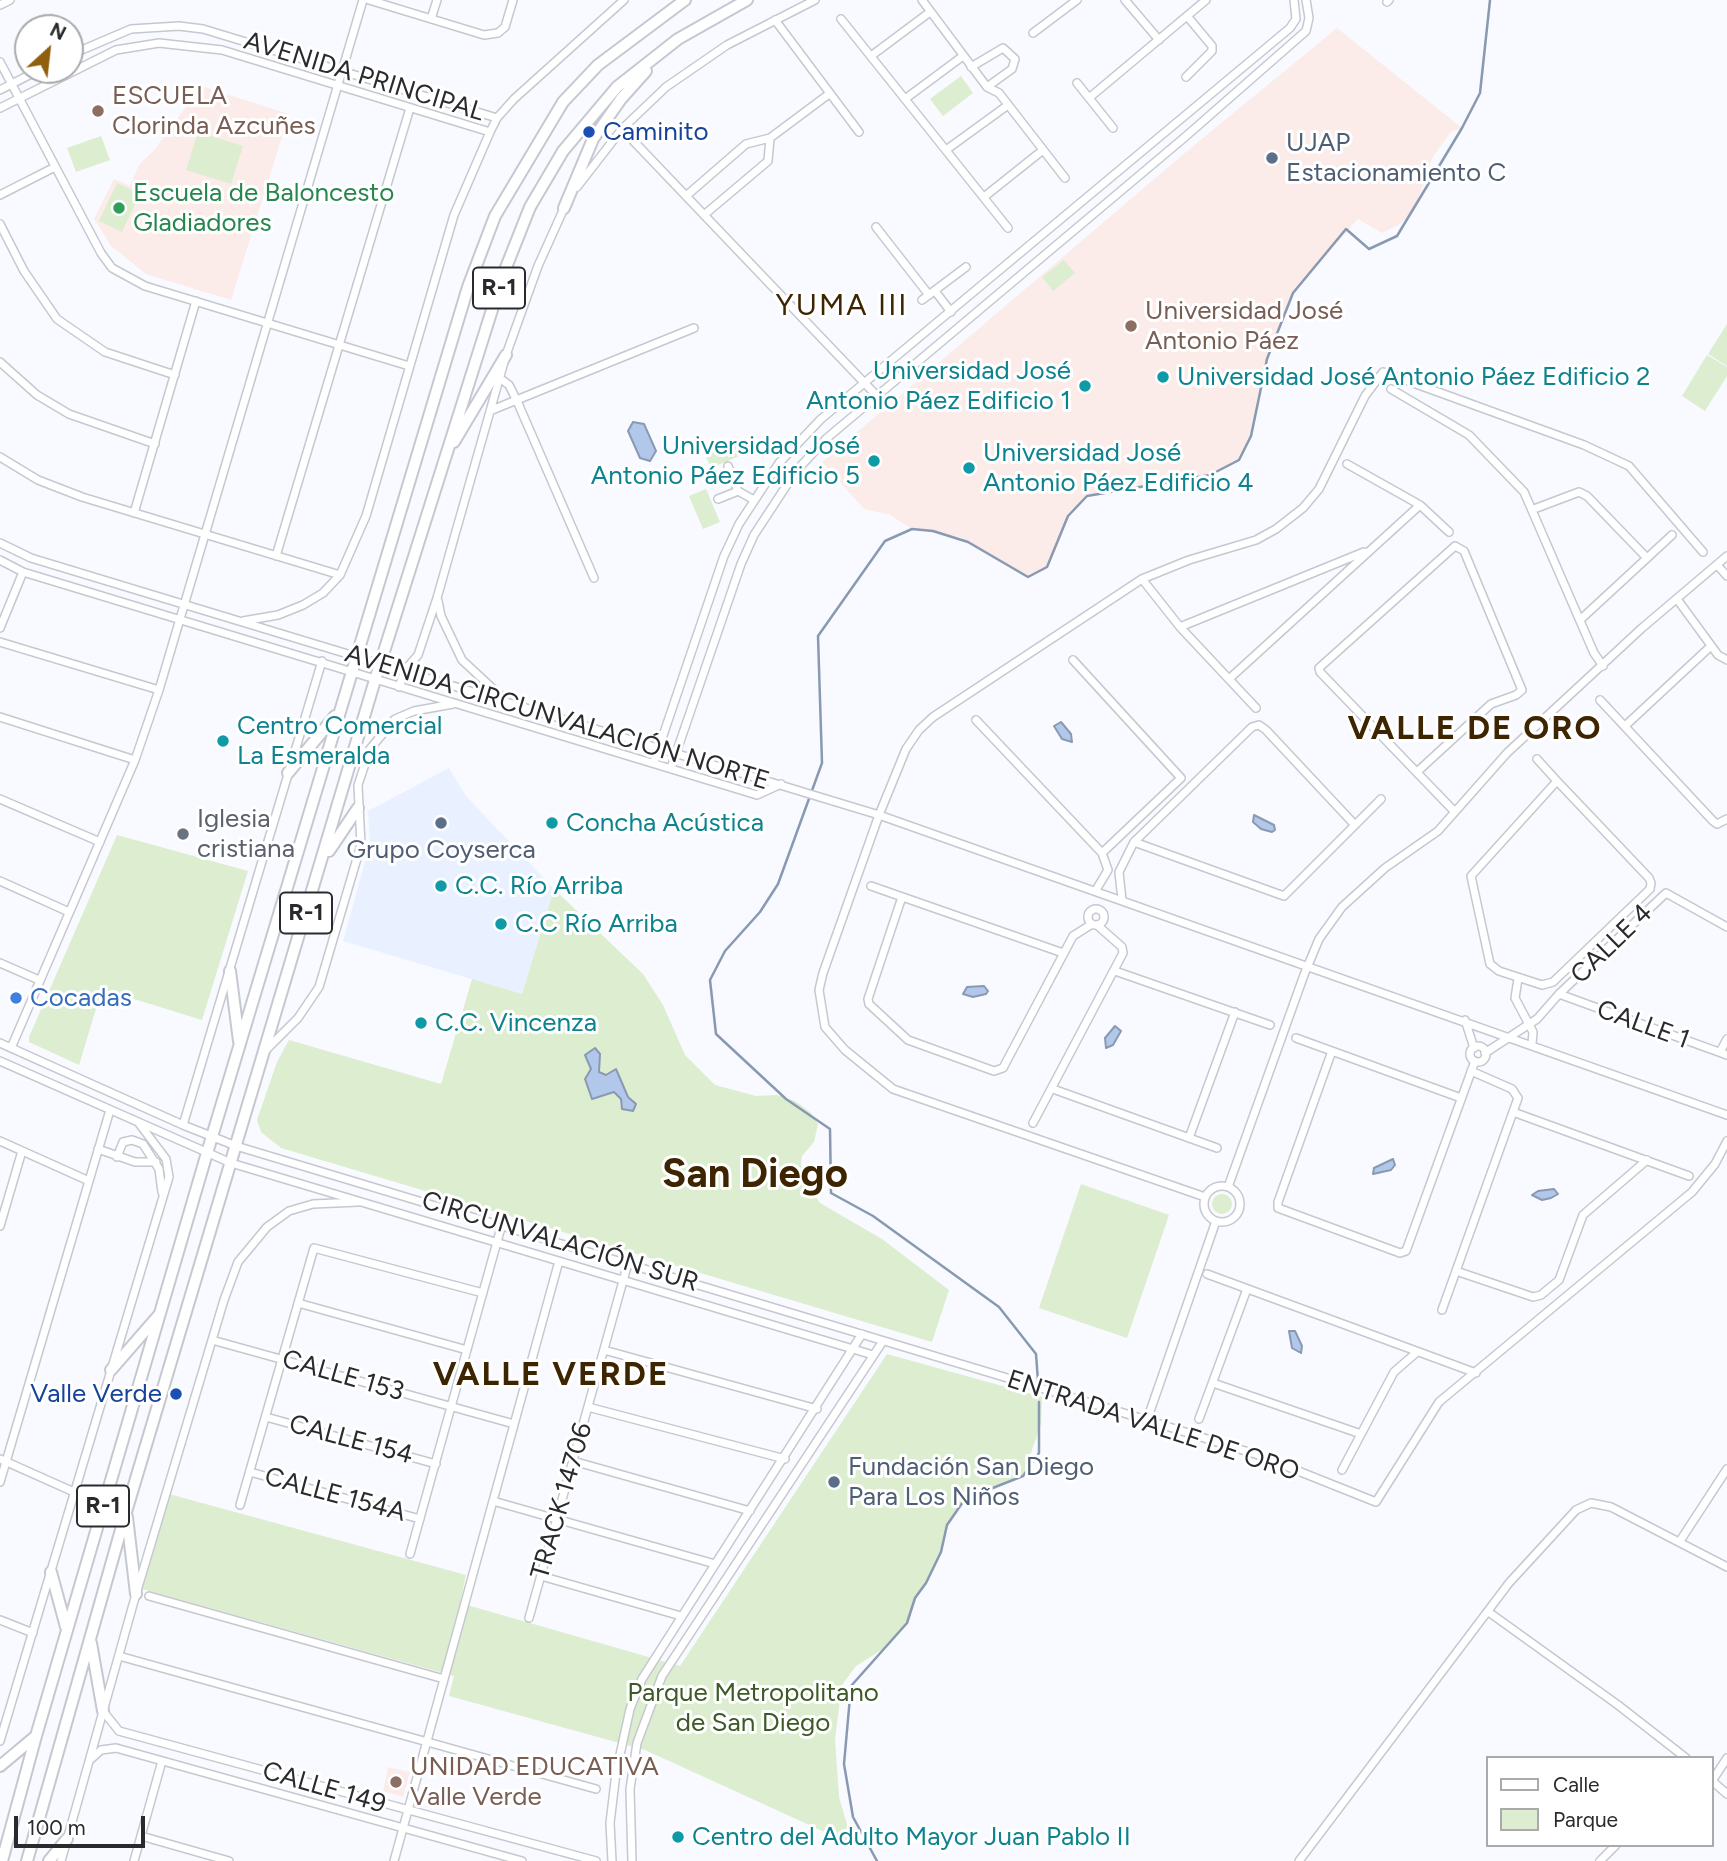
<!DOCTYPE html>
<meta charset="utf-8">
<style>
body{margin:0}
#map{position:relative;width:1727px;height:1861px;overflow:hidden;background:#f8faff;font-family:Figtree,sans-serif}
canvas{display:block}
.legend{position:absolute;left:1486px;top:1756px;width:228px;height:91px;box-sizing:border-box;background:#fff;border:2px solid #a9aaab;margin:0;padding:9px 12px;list-style:none;font-size:21px;color:#292a2d}
.legend li{display:flex;align-items:center;gap:14px;height:35px}
.legend b{width:35px;border:2px solid #a9aaab}
.north{position:absolute;left:14px;top:14px;width:70px;height:70px;box-sizing:border-box;background:#fff;border:2px solid #a9aaab;border-radius:50%;rotate:27deg;font-size:19px;font-weight:700;line-height:28px;text-align:center;color:#292a2d}
.north::after{content:'';display:block;margin:auto;width:24px;height:32px;background:#905e0d;clip-path:polygon(50% 0,100% 100%,50% 72%,0 100%)}
.scale{position:absolute;left:14px;top:1816px;width:131px;height:32px;box-sizing:border-box;border:4px solid #292a2d;border-top:0;padding-left:9px;font-size:21px;line-height:24px;white-space:nowrap;color:#292a2d;-webkit-text-stroke:5px #fff;paint-order:stroke}
</style>
<div id="map">
<canvas width="1727" height="1861"></canvas>
<ul class="legend">
<li><b style="height:9px;background:#fff"></b>Calle</li>
<li><b style="height:19px;background:#dcedd0"></b>Parque</li>
</ul>
<div class="north">N</div>
<div class="scale">100 m</div>
</div>
<script>
const ctx = document.querySelector('canvas').getContext('2d');
ctx.lineJoin = 'round';
function fill(path, color) { ctx.fillStyle = color; ctx.fill(path, 'evenodd'); }
const toPath = rows => new Path2D(rows.map(r => 'M' + r).join(''));
function stroke(path, color, width, dash) { ctx.strokeStyle = color; ctx.lineWidth = width; ctx.lineCap = dash ? 'butt' : 'round'; ctx.setLineDash(dash || []); ctx.stroke(path); }
function drawText(font, color, halo, rows, align = 'center') {
  ctx.font = font + ' Figtree,sans-serif'; ctx.lineWidth = 6; ctx.setLineDash([]); ctx.textBaseline = 'middle'; ctx.strokeStyle = halo; ctx.fillStyle = color; for (const [text, x, y, turn = 0] of rows) {
    ctx.save(); ctx.translate(x, y); ctx.rotate((+turn || 0) * Math.PI / 180); ctx.textAlign = isNaN(turn) ? turn : align; if (halo) ctx.strokeText(text, 0, 0); ctx.fillText(text, 0, 0); ctx.restore();
  }
}
const built = toPath([
 [449,768,466,796,554,889,522,994,343,941,370,844,368,811]
]);
const education = toPath([
 [1337,28,1462,128,1451,132,1432,158,1414,211,1400,224,1382,233,1358,219,1293,293,1267,359,1251,436,1239,460,1210,475,1087,496,1068,516,1047,567,1028,577,959,537,912,529,890,515,864,509,822,462,1193,146],
 [201,86,289,114,231,300,146,274,111,246,94,219,114,179,130,186,139,165,156,148],
 [388,1767,410,1772,403,1797,383,1791]
]);
const green = toPath([
 [961,76,973,93,943,116,930,99],
 [198,132,243,146,231,184,186,170],
 [101,136,110,160,76,172,67,148],
 [117,183,140,194,122,232,99,221],
 [1064,260,1075,273,1053,291,1042,277],
 [1727,324,1727,366,1708,354],
 [1707,355,1727,367,1727,376,1705,411,1682,396],
 [737,437,744,454,711,468,704,452],
 [706,489,720,522,703,529,689,496],
 [117,835,248,871,202,1020,102,989,79,1065,29,1042,29,1037],
 [554,889,643,974,663,1005,685,1055,715,1085,756,1096,777,1095,795,1101,811,1113,818,1124,814,1142,802,1156,801,1165,808,1185,820,1203,882,1239,949,1290,932,1342,281,1148,261,1132,257,1120,277,1062,289,1040,441,1084,472,979,522,994],
 [1081,1184,1169,1215,1127,1338,1039,1308],
 '1212 1204a10 10 0 1 1 20 0a10 10 0 1 1-20 0Z',
 [887,1354,1042,1397,1041,1424,1023,1476,965,1499,947,1525,941,1552,926,1583,915,1598,907,1623,886,1647,856,1666,842,1685,835,1739,839,1797,853,1845,645,1750,449,1696,454,1676,142,1589,169,1494,466,1575,460,1603,680,1666]
]);
const water = toPath([
 [633,422,644,424,656,451,650,461,640,458,628,431,633,422],
 [1061,722,1071,734,1072,742,1062,739,1054,726,1061,722],
 [1254,815,1274,825,1275,830,1272,832,1261,829,1253,822,1254,815],
 [984,986,988,991,986,994,973,997,963,994,967,987,984,986],
 [1115,1026,1121,1031,1113,1045,1106,1048,1105,1038,1115,1026],
 [595,1048,600,1054,599,1072,606,1075,616,1069,628,1097,636,1104,633,1111,622,1109,621,1099,614,1092,592,1099,585,1079,591,1069,585,1055,595,1048],
 [1393,1159,1395,1165,1391,1170,1373,1174,1374,1168,1393,1159],
 [1554,1189,1558,1194,1551,1198,1542,1200,1532,1195,1538,1191,1554,1189],
 [1289,1331,1295,1331,1302,1346,1301,1353,1292,1348,1289,1331]
]);
const stream = toPath([
 [1038,1381,1036,1354,999,1307,873,1216,831,1193,830,1129,786,1099,716,1034,710,980,725,951,760,912,778,884,822,763,818,636,885,541,912,529,933,531,968,542,1028,577,1047,567,1068,516,1087,496,1210,475,1239,460,1251,436,1267,359,1293,293,1346,229,1369,249,1397,236,1462,128,1480,93,1490,0],
 [877,1861,853,1817,844,1764,851,1686,907,1623,915,1598,926,1583,941,1552,947,1525,965,1499,1023,1476,1039,1453,1039,1402]
]);
const minor = toPath([
 [369,0,484,35,498,33,505,27,513,0],
 [922,0,987,87,999,93,1065,178],
 [1125,0,1159,40],
 [1387,2,1389,0],
 [0,5,10,0],
 [431,19,437,0],
 [841,19,1008,228],
 [775,20,859,132],
 [1033,33,1077,0],
 [70,55,131,29,179,26,203,29,497,118],
 [871,56,930,12],
 [0,62,101,253,112,268,145,286,409,366],
 [971,67,1003,48,1015,59,1012,69,987,87],
 [1186,77,1212,51,1212,46,1187,16],
 [1077,83,1113,128],
 [0,90,39,70],
 [1089,98,1206,0],
 [905,99,963,56],
 [0,108,116,50,159,43,222,50,490,132],
 [622,129,876,395],
 [946,150,1008,105],
 [577,187,622,129,666,87,727,45,815,0],
 [0,195,55,167],
 [686,196,746,144,770,138,829,94],
 [984,197,1043,150],
 [704,215,768,161,770,138],
 [0,224,24,271,57,319,105,352,175,375],
 [876,227,929,295],
 [935,291,951,312],
 [922,300,966,267],
 [0,362,37,395,69,414,155,444],
 [501,379,509,385,517,401,594,578],
 [1391,389,1469,435,1524,492,1594,653,1603,666],
 [492,410,694,328],
 [0,457,38,480,82,497,340,575],
 [1347,464,1420,505,1449,532],
 [728,466,738,491,754,500],
 [718,499,738,491],
 [1534,509,1579,492,1587,496,1647,558],
 [134,513,196,301],
 [0,543,31,558,879,815,1727,1115],
 [276,556,410,108],
 [0,560,23,572,757,795,781,784],
 [1717,565,1727,576],
 [1142,579,1180,627,1256,708],
 [1677,599,1718,655,1727,660],
 [438,601,441,616,462,660,504,699],
 [1580,620,1672,535],
 [243,621,278,615,303,605,323,593,340,575,366,516,454,215,490,132,497,118,514,99,624,0],
 [1180,627,1364,552],
 [0,628,23,572],
 [0,642,159,690],
 [1073,660,1181,778,1102,853],
 [1229,679,1420,505],
 [399,687,405,670,418,655,437,598,506,355,538,266,565,206],
 [1600,700,1713,821,1717,824,1727,819],
 [0,717,135,760],
 [976,720,1102,853,1108,870,1096,890],
 [1625,726,1711,646],
 [1537,759,1557,781,1649,878,1651,883,1650,889,1553,982,1542,985,1499,971,1490,964,1471,876,1557,781],
 [654,762,724,556,739,524,779,463,821,419,1290,28,1296,19,1294,0],
 [671,768,741,564,754,535,796,471,827,438,1185,137,1306,31,1309,18,1306,0],
 [1417,772,1491,704,1516,695,1522,690,1464,551,1455,546,1319,668,1320,672,1454,811],
 [0,799,100,842],
 [1134,842,1284,896,1381,799],
 [0,881,69,912],
 [871,886,1063,953],
 [902,897,868,999,869,1004,908,1040,994,1071,1003,1068,1073,936,1092,924],
 [1122,900,1119,872,1134,842,1252,727,1259,725,1266,730,1354,824],
 '1088 917a8 8 0 1 1 16 0a8 8 0 1 1-16 0Z',
 [0,963,39,980],
 [1115,971,1270,1025],
 [1518,979,1515,998,1533,1032,1532,1044],
 [1559,994,1727,1055],
 [1465,1020,1474,1048],
 [1296,1038,1461,1098],
 [0,1043,183,1125,236,1146,1147,1420,1258,1455,1376,1502,1439,1402,1692,1192,1715,1164,1727,1141],
 '1470 1054a8 8 0 1 1 16 0a8 8 0 1 1-16 0Z',
 [11,1048,135,760,159,690,363,0],
 [266,1050,298,1018,319,987,361,845,358,785,370,749,395,719,414,711,453,704],
 [1332,1051,1278,1202,1278,1208,1400,1253,1406,1251,1475,1061],
 [1720,1052,1727,1039],
 [1485,1053,1537,1019,1559,994,1666,893,1727,927],
 [0,1061,231,1163,873,1355],
 [1053,1089,1217,1148],
 [1513,1112,1689,1176],
 [1033,1123,1123,953,1122,947,1097,925],
 [183,1125,322,661],
 [1189,1138,1235,1012],
 [0,1141,89,1181],
 [98,1149,135,1162,156,1162],
 [117,1157,123,1142,132,1140,143,1144,159,1169,162,1192],
 '1204 1204a18 18 0 1 1 36 0a18 18 0 1 1-36 0Z',
 [1228,1187,1304,975,1319,939,1342,907,1385,868,1438,831,1507,753,1642,628,1727,556],
 [1205,1197,893,1089,845,1050,825,1027,819,990,823,973,879,815,906,749,919,730,933,717,1142,579,1189,560,1256,540,1276,529,1303,508,1319,489,1365,396,1383,372,1584,445,1629,466,1703,552],
 [0,1226,22,1151],
 [1456,1271,1533,1297,1541,1295,1559,1280,1583,1215,1647,1160],
 [1207,1274,1476,1373],
 [298,1303,467,1350],
 [1442,1310,1518,1098,1512,1089,1471,1071],
 [212,1340,514,1424],
 [604,1350,817,1409],
 [1213,1383,1361,1434],
 [588,1407,785,1459],
 [266,1417,436,1464],
 [1199,1419,1247,1289],
 [1147,1420,1216,1221],
 [0,1459,74,1492],
 [573,1461,750,1511],
 [1342,1470,1394,1372,1417,1352],
 [250,1472,420,1519],
 [0,1482,110,1110],
 [493,1501,715,1564],
 [240,1505,314,1248,483,1293],
 [1680,1541,1727,1469],
 [410,1554,502,1224],
 [541,1576,681,1616],
 [149,1596,444,1679],
 [1490,1613,1618,1705,1686,1758],
 [529,1618,628,1263],
 [0,1620,33,1633],
 [119,1656,596,1789],
 [103,1711,119,1731,596,1861],
 [0,1741,169,1177,166,1159,138,1122],
 [91,1759,101,1750,116,1748,522,1861],
 [1711,1780,1727,1794],
 [1712,1781,1727,1758],
 [141,1836,229,1861],
 [61,1861,136,1594,224,1300,238,1262,267,1227,289,1211,313,1204,358,1202],
 [134,1861,162,1761],
 [394,1861,559,1261],
 [612,1861,610,1823,616,1773,630,1709,642,1679,862,1334],
 [632,1861,630,1789,637,1743,662,1676,883,1341],
 [1299,1861,1509,1583,1576,1510,1591,1503,1611,1507,1727,1567],
 [1600,1861,1616,1845]
]);
const primary = toPath([
 [564,208,593,139,621,99,646,71],
 [454,442,506,355],
 [288,773,335,716],
 [329,851,358,808],
 [230,971,239,1041],
 [111,1370,158,1316],
 [127,1517,136,1594],
 [51,1572,66,1627],
 [91,1643,103,1711],
 [0,1766,36,1736],
 [2,1861,36,1736,207,1153,468,287,495,216,563,102,598,65,685,0],
 [27,1861,126,1512,375,680,503,275,530,207,563,151,617,87,678,39,747,0],
 [49,1861,67,1839]
]);
const markers = [
 [98,111,7,"#8d6e63"],
 [589,132,7,"#1a4fb4"],
 [1272,158,7,"#5c6f8a"],
 [119,208,7,"#2e9e5b"],
 [1131,326,7,"#8d6e63"],
 [1163,377,7,"#0f9aa8"],
 [1085,386,7,"#0f9aa8"],
 [874,461,7,"#0f9aa8"],
 [969,468,7,"#0f9aa8"],
 [223,741,7,"#0f9aa8"],
 [441,823,7,"#5c6f8a"],
 [552,823,7,"#0f9aa8"],
 [183,834,7,"#6b7280"],
 [441,886,7,"#0f9aa8"],
 [501,924,7,"#0f9aa8"],
 [16,998,7,"#3f7fe0"],
 [421,1023,7,"#0f9aa8"],
 [176,1394,7,"#1a4fb4"],
 [834,1482,7,"#5c6f8a"],
 [396,1782,7,"#8d6e63"],
 [678,1837,7,"#0f9aa8"]
];
const shields = [
 [499,288,52],
 [306,913,52],
 [103,1506,52]
];
const shieldNames = [
 ["R-1",499,288],
 ["R-1",306,913],
 ["R-1",103,1506]
];
const streetNames = [
 ["AVENIDA PRINCIPAL",364,77,17],
 ["AVENIDA CIRCUNVALACIÓN NORTE",557,718,17],
 ["CALLE 4",1612,944,-44],
 ["CALLE 1",1643,1025,20],
 ["CIRCUNVALACIÓN SUR",560,1242,17],
 ["CALLE 153",343,1376,16],
 ["ENTRADA VALLE DE ORO",1153,1426,18],
 ["CALLE 154",351,1440,15],
 ["CALLE 154A",335,1495,15],
 ["TRACK 14706",562,1501,-74],
 ["CALLE 149",324,1788,16]
];
const educationNames = [
 ["ESCUELA",112,96],
 ["Clorinda Azcuñes",112,126],
 ["Universidad José",1145,311],
 ["Antonio Páez",1145,341],
 ["UNIDAD EDUCATIVA",410,1767],
 ["Valle Verde",410,1797]
];
const transitNames = [
 ["Caminito",603,132],
 ["Valle Verde",162,1394,"right"]
];
const serviceNames = [
 ["UJAP",1286,143],
 ["Estacionamiento C",1286,173],
 ["Grupo Coyserca",441,850,"center"],
 ["Fundación San Diego",848,1467],
 ["Para Los Niños",848,1497]
];
const leisureNames = [
 ["Escuela de Baloncesto",133,193],
 ["Gladiadores",133,223]
];
const cultureNames = [
 ["Universidad José",1071,371,"right"],
 ["Antonio Páez Edificio 1",1071,401,"right"],
 ["Universidad José Antonio Páez Edificio 2",1177,377],
 ["Universidad José",860,446,"right"],
 ["Antonio Páez Edificio 5",860,476,"right"],
 ["Universidad José",983,453],
 ["Antonio Páez Edificio 4",983,483],
 ["Centro Comercial",237,726],
 ["La Esmeralda",237,756],
 ["Concha Acústica",566,823],
 ["C.C. Río Arriba",455,886],
 ["C.C Río Arriba",515,924],
 ["C.C. Vincenza",435,1023],
 ["Centro del Adulto Mayor Juan Pablo II",692,1837]
];
const worshipNames = [
 ["Iglesia",197,819],
 ["cristiana",197,849]
];
const shopNames = [
 ["Cocadas",30,998]
];
const parkNames = [
 ["Parque Metropolitano",753,1693],
 ["de San Diego",753,1723]
];
const quarterNames = [
 ["YUMA III",842,306]
];
const districtNames = [
 ["VALLE DE ORO",1475,729],
 ["VALLE VERDE",551,1375]
];
const townNames = [
 ["San Diego",755,1175]
];
fill(built, '#e9f0ff');
fill(education, '#fcece9');
fill(green, '#dcedd0');
fill(water, '#b2c8eb');
stroke(water, '#8999b2', 2);
stroke(stream, '#8999b2', 2.5);
stroke(minor, '#c5c8d0', 10);
stroke(primary, '#c5c8d0', 14);
stroke(minor, '#fff', 7);
stroke(primary, '#fff', 10);
for (const [x, y, r, color] of markers) { const dot = new Path2D(); dot.arc(x, y, r, 0, 2 * Math.PI); ctx.fillStyle = color; ctx.fill(dot); stroke(dot, '#fff', 2.5); }
for (const [x, y, w] of shields) { const box = new Path2D(); box.roundRect(x - w / 2, y - 20.5, w, 41, 5); ctx.fillStyle = '#fff'; ctx.fill(box); stroke(box, '#292a2d', 2); }
drawText('bold 24px', '#292a2d', null, shieldNames);
drawText('26px', '#292a2d', '#fff', streetNames);
drawText('26px', '#785e54', '#fff', educationNames, 'left');
drawText('26px', '#164399', '#fff', transitNames, 'left');
drawText('26px', '#4e5e75', '#fff', serviceNames, 'left');
drawText('26px', '#27864d', '#fff', leisureNames, 'left');
drawText('26px', '#0d838f', '#fff', cultureNames, 'left');
drawText('26px', '#5b616d', '#fff', worshipNames, 'left');
drawText('26px', '#366cbe', '#fff', shopNames, 'left');
drawText('26px', '#3d5926', '#fff', parkNames);
ctx.letterSpacing = '2px';
drawText('30px', '#3d2502', '#fff', quarterNames);
ctx.letterSpacing = '0px';
ctx.letterSpacing = '2px';
drawText('bold 33px', '#3d2502', '#fff', districtNames);
ctx.letterSpacing = '0px';
drawText('bold 40px', '#3d2502', '#fff', townNames);
</script>
